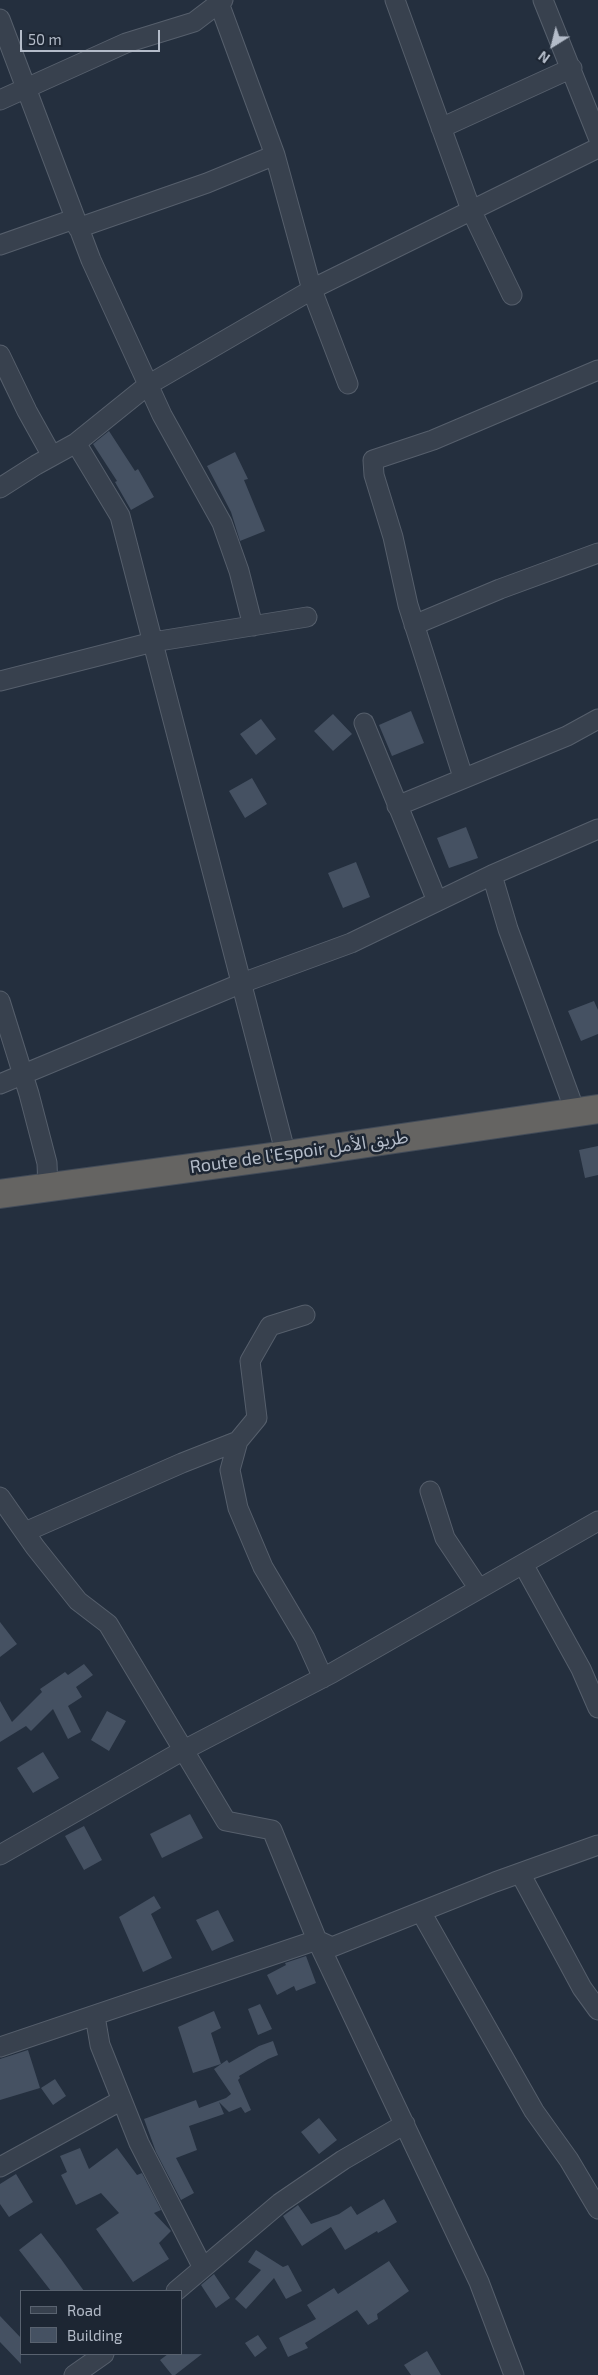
<!DOCTYPE html>
<meta charset="utf-8">
<style>
body{margin:0}
#map{position:relative;width:598px;height:2375px;overflow:hidden;background:#242f3e;font-family:"Exo 2",sans-serif}
canvas{display:block}
.legend{position:absolute;left:20px;top:2290px;width:162px;height:65px;box-sizing:border-box;background:#1d2633;border:1px solid #59626f;margin:0;padding:6px 9px;list-style:none;font-size:15px;color:#b4bcc9}
.legend li{display:flex;align-items:center;gap:10px;height:25px}
.legend b{width:25px;border:1px solid #59626f}
.north{position:absolute;left:528px;top:20px;width:50px;height:50px;-webkit-text-stroke:4px #1d2633;paint-order:stroke;rotate:216deg;font-size:14px;font-weight:700;line-height:20px;text-align:center;color:#b4bcc9}
.north::after{content:'';display:block;margin:auto;width:18px;height:22px;background:#b4bcc9;clip-path:polygon(50% 0,100% 100%,50% 72%,0 100%)}
.scale{position:absolute;left:20px;top:30px;width:140px;height:22px;box-sizing:border-box;border:2px solid #b4bcc9;border-top:0;padding-left:6px;font-size:15px;line-height:18px;white-space:nowrap;color:#b4bcc9;-webkit-text-stroke:4px #1d2633;paint-order:stroke}
</style>
<div id="map">
<canvas width="598" height="2375"></canvas>
<ul class="legend">
<li><b style="height:6px;background:#38414e"></b>Road</li>
<li><b style="height:14px;background:#455162"></b>Building</li>
</ul>
<div class="north">N</div>
<div class="scale">50 m</div>
</div>
<script>
const ctx = document.querySelector('canvas').getContext('2d');
ctx.lineJoin = 'round';
function fill(path, color) { ctx.fillStyle = color; ctx.fill(path, 'evenodd'); }
const toPath = rows => new Path2D(rows.map(r => 'M' + r).join(''));
function stroke(path, color, width, dash) { ctx.strokeStyle = color; ctx.lineWidth = width; ctx.lineCap = dash ? 'butt' : 'round'; ctx.setLineDash(dash || []); ctx.stroke(path); }
function drawText(font, color, halo, rows, align = 'center') {
  ctx.font = font + ' "Exo 2","Noto Sans Arabic",sans-serif'; ctx.lineWidth = 5; ctx.setLineDash([]); ctx.textBaseline = 'middle'; ctx.strokeStyle = halo; ctx.fillStyle = color; for (const [text, x, y, turn = 0] of rows) {
    ctx.save(); ctx.translate(x, y); ctx.rotate((+turn || 0) * Math.PI / 180); ctx.textAlign = isNaN(turn) ? turn : align; if (halo) ctx.strokeText(text, 0, 0); ctx.fillText(text, 0, 0); ctx.restore();
  }
}
const building = toPath([
 [109,431,135,471,138,469,154,497,131,510,115,482,117,481,93,444],
 [235,452,248,479,244,480,265,531,240,541,231,512,207,466],
 [411,711,424,743,392,756,379,725],
 [333,714,352,734,333,751,314,731],
 [261,719,276,739,256,755,240,734],
 [252,778,267,804,245,818,229,791],
 [466,827,478,858,449,868,437,838],
 [356,862,370,897,343,908,328,873],
 [594,1001,598,1010,598,1034,581,1041,568,1011],
 [598,1146,598,1175,585,1178,579,1150],
 [0,1622,17,1644,0,1657],
 [84,1664,93,1675,76,1687,82,1697,68,1706,81,1732,68,1739,53,1709,31,1731,26,1726,0,1742,0,1701,12,1722,42,1692,40,1689,65,1672,68,1675],
 [107,1711,126,1721,109,1751,91,1740],
 [43,1752,59,1778,33,1793,17,1768],
 [190,1814,203,1838,162,1858,150,1834],
 [84,1826,102,1860,84,1870,65,1836],
 [154,1896,161,1908,151,1914,172,1958,143,1972,119,1917],
 [218,1910,234,1941,212,1951,196,1920],
 [306,1956,316,1983,296,1991,294,1986,277,1995,267,1975,286,1965,285,1963],
 [260,2004,272,2029,258,2035,248,2009],
 [214,2011,221,2028,211,2033,221,2064,193,2073,178,2027],
 [273,2041,278,2055,268,2059,239,2076,240,2078,238,2080,251,2110,245,2113,241,2107,229,2112,219,2102,224,2114,189,2126,197,2150,176,2158,194,2193,181,2200,156,2152,144,2119,196,2100,199,2108,226,2098,231,2094,214,2069,227,2060,229,2063,259,2046],
 [28,2050,40,2088,0,2100,0,2059],
 [55,2079,66,2096,53,2105,41,2088],
 [319,2118,337,2140,319,2154,301,2132],
 [80,2148,89,2169,117,2148,137,2175,142,2173,161,2210,154,2213,171,2231,159,2243,169,2259,133,2282,96,2229,119,2213,101,2193,76,2205,61,2175,67,2172,60,2156],
 [16,2174,33,2202,9,2217,0,2204,0,2184],
 [384,2199,397,2222,378,2233,377,2231,345,2250,331,2227,302,2246,283,2216,298,2205,311,2224,339,2214,351,2206,357,2215],
 [41,2233,61,2259,84,2291,51,2291,19,2250],
 [256,2250,283,2267,288,2265,302,2291,286,2299,274,2278,246,2309,235,2299,261,2270,248,2262],
 [389,2261,409,2291,377,2314,378,2319,368,2325,357,2310,305,2343,308,2348,288,2357,279,2338,316,2319,307,2305,334,2288,338,2294],
 [214,2274,230,2298,216,2308,201,2285],
 [0,2316,21,2338,21,2364,0,2342],
 [258,2335,267,2348,255,2357,245,2343],
 [427,2351,441,2375,411,2375,404,2365],
 [168,2354,202,2354,175,2375,172,2375,160,2360]
]);
const minor = toPath([
 [395,0,471,210,512,295],
 [543,0,598,137],
 [219,3,275,155,312,290,348,384],
 [0,19,91,260,162,415,222,523,239,571,253,626],
 [0,100,126,43,194,22,223,0],
 [441,128,572,68],
 [78,228,207,183,275,155],
 [0,245,74,219],
 [0,355,27,411,52,456],
 [76,443,120,516,286,1155],
 [0,488,36,465,76,443,148,385,320,285,598,148],
 [414,625,500,589,598,553],
 [0,681,153,642,307,617],
 [364,723,437,901],
 [463,777,408,605,393,537,374,475,373,460,433,440,598,370],
 [397,806,567,736,598,719],
 [492,875,508,929,575,1111],
 [0,1001,29,1094,47,1163,48,1189],
 [0,1084,242,983,351,943,492,875,598,829],
 [305,1315,270,1326,250,1361,257,1418,238,1441,230,1470,238,1508,263,1567,305,1638,323,1678],
 [430,1491,445,1538,479,1589],
 [0,1497,35,1547,78,1601,108,1624,226,1821,272,1830,317,1940,479,2282,514,2375],
 [25,1532,182,1463,238,1441],
 [523,1564,581,1669,598,1708],
 [0,1855,182,1751,332,1673,598,1521],
 [520,1873,582,1988,598,2010],
 [421,1912,534,2111,569,2160,598,2209],
 [95,2016,100,2045,139,2143,203,2268],
 [0,2047,317,1940,332,1947,495,1882,598,1845],
 [0,2167,122,2100],
 [176,2291,280,2203,343,2160,405,2124],
 [74,2375,104,2354]
]);
const trunk = toPath([
 [0,1194,286,1155,598,1109]
]);
const streetNames = [
 ["Route de l’Espoir طريق الأمل",299,1152,-8]
];
fill(building, '#455162');
stroke(minor, '#565f6c', 21);
stroke(trunk, '#434c59', 30);
stroke(minor, '#38414e', 19);
stroke(trunk, '#656462', 28);
drawText('18px', '#b4bcc9', '#1d2633', streetNames);
</script>
